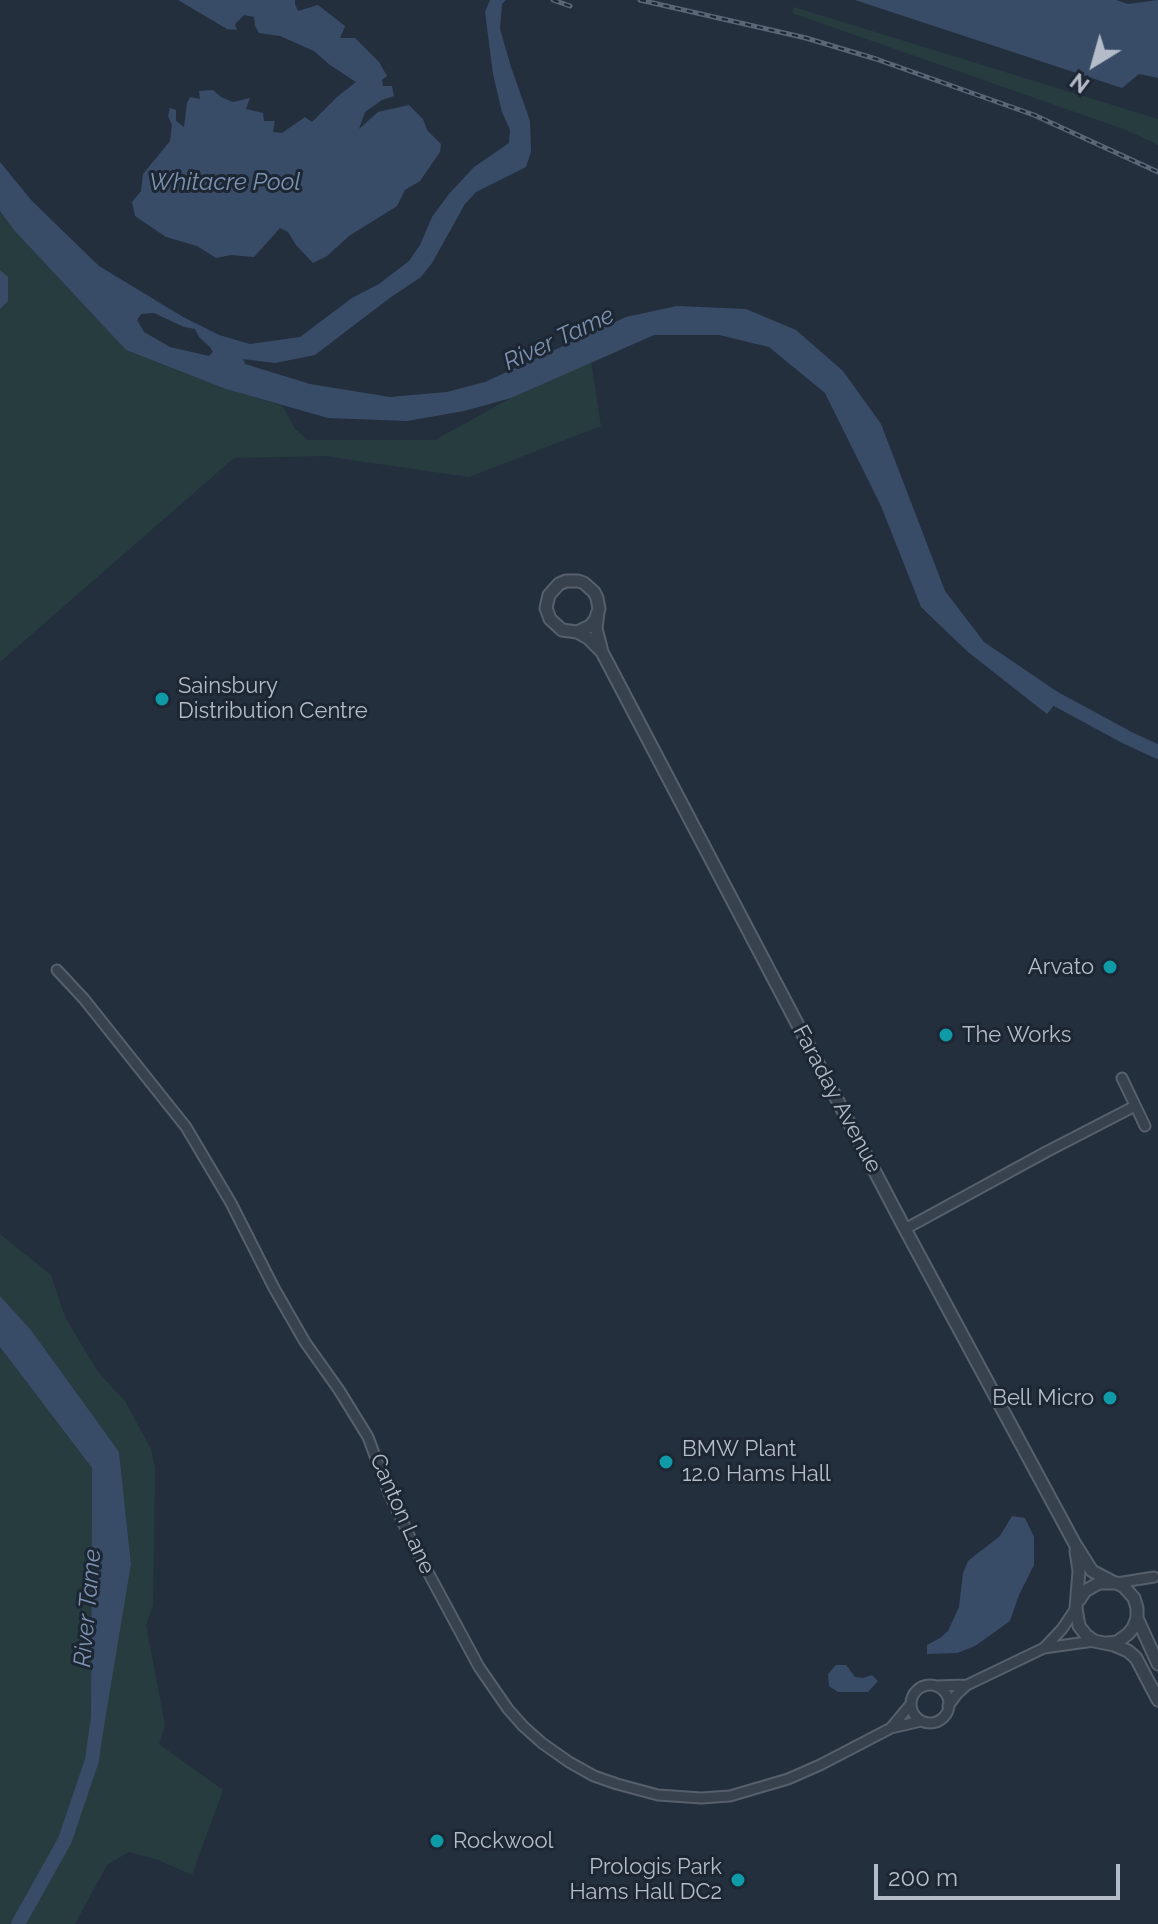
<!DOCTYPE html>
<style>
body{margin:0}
#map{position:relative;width:1158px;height:1924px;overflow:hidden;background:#242f3e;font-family:Raleway,sans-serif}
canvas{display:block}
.north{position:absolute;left:1054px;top:24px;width:80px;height:80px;-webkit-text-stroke:6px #1d2633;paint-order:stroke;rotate:217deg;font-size:22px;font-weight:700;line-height:32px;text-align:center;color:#b4bcc9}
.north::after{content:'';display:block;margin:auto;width:28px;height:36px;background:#b4bcc9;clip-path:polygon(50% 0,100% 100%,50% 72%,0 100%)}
.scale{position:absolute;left:874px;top:1864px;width:246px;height:36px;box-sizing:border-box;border:4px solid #b4bcc9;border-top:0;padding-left:10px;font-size:24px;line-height:28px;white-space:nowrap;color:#b4bcc9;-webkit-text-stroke:6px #1d2633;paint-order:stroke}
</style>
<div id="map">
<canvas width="1158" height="1924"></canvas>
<div class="north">N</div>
<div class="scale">200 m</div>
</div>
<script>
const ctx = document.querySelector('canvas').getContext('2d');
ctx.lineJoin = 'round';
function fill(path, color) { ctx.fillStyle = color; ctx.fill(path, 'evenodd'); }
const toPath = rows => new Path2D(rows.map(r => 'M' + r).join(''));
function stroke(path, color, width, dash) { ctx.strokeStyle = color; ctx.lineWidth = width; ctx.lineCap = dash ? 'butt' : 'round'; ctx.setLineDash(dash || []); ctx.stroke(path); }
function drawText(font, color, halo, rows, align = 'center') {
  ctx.font = font + ' Raleway,sans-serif'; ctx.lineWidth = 6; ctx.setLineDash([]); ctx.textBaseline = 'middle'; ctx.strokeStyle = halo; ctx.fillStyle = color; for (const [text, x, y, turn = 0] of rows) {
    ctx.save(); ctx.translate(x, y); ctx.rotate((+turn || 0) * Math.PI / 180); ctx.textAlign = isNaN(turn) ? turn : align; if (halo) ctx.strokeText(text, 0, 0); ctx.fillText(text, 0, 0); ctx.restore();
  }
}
const green = toPath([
 [794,7,1158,119,1158,145,1126,130,792,13],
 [0,211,13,229,126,350,226,389,283,406,295,429,308,440,435,440,511,398,591,361,601,426,469,477,324,456,234,458,0,662],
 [0,1234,51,1275,65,1317,98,1372,125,1401,151,1449,155,1469,153,1606,146,1625,165,1725,159,1744,223,1790,192,1875,158,1860,129,1852,107,1865,75,1924,0,1924,0,1347,92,1468,91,1753,97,1732,103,1732,131,1564,119,1453,31,1330,0,1296]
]);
const water = toPath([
 [178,0,295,0,295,4,298,11,318,5,345,26,340,38,355,38,379,62,387,76,382,80,383,86,392,86,394,96,382,100,365,112,359,129,378,112,409,105,423,119,427,130,441,144,440,152,420,181,405,190,397,206,349,236,327,256,313,263,296,245,288,232,280,228,254,257,231,255,216,258,197,246,166,237,135,216,132,202,141,191,143,174,170,141,172,125,168,116,170,108,176,110,176,121,184,127,187,103,190,97,200,99,199,91,213,90,221,97,233,102,250,98,246,109,263,113,264,121,275,121,273,132,282,133,305,117,312,122,337,97,356,82,330,65,314,51,280,36,259,33,255,26,254,17,244,15,235,24,237,30,227,29],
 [490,0,506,0,502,4,500,29,511,67,530,121,531,152,526,167,476,192,465,204,432,263,421,277,391,297,315,355,275,363,243,359,245,364,310,384,390,397,447,392,485,382,626,317,677,306,746,309,796,330,843,371,881,424,945,591,984,642,1062,695,1047,714,968,652,921,607,881,506,825,393,769,347,719,335,654,335,511,398,464,411,407,421,328,418,226,389,126,350,13,229,0,211,0,162,32,201,99,266,183,317,219,335,250,344,300,337,352,298,379,284,409,261,420,245,432,217,449,194,474,167,509,143,510,130,502,112,493,74,485,12],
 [154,313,184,327,195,329,199,337,210,347,213,352,209,356,170,347,144,332,137,320,141,314],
 [855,0,1116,0,1128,4,1158,0,1158,78,1139,74,1122,88],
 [0,270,8,277,8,301,0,309],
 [0,1296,31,1330,119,1452,131,1564,103,1733,91,1721,92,1468,0,1347],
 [1012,1516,1025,1518,1034,1537,1034,1565,1019,1595,1010,1621,975,1646,957,1653,927,1654,927,1645,940,1638,948,1631,959,1607,963,1573,968,1561,1000,1536],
 [836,1665,846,1665,855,1677,863,1678,872,1675,878,1681,868,1692,838,1692,829,1686,828,1674]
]);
const river = toPath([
 [1041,691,1128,738,1158,752],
 [18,1924,65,1840,92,1760,99,1710]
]);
const minor = toPath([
 [57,970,84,999,186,1127,231,1203,274,1288,305,1342,339,1390,368,1437,388,1491,415,1548,479,1667,508,1709,523,1726,542,1743,569,1762,594,1776,617,1784,658,1795,701,1798,730,1796,788,1779,820,1765,891,1728,921,1721],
 [1122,1078,1145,1126],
 [905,1229,1046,1152,1135,1106],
 [1117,1583,1154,1577],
 [1044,1648,1062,1629,1076,1608],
 '911 1704a19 19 0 1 1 38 0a19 19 0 1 1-38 0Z',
 [935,1686,967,1685],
 [948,1706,957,1694,967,1685,1044,1648,1094,1641],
 [891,1728,911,1704]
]);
const tertiary = toPath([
 [598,612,596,628,602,652,905,1229,1075,1544,1092,1571,1113,1582],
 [577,632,590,626,595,620,599,609,597,598,594,592,584,583,578,581,566,581,559,584,549,595,546,608,550,619,562,630,577,632,588,638,601,651],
 [1076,1551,1079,1571,1076,1608,1079,1626,1086,1635,1094,1641,1114,1645,1128,1651,1136,1658,1158,1700],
 [1079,1600,1085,1591,1099,1583,1117,1583,1124,1587,1134,1598,1137,1608,1137,1618,1133,1628,1128,1634,1117,1642,1107,1643],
 [1137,1618,1158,1664]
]);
const rail = toPath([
 [553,0,570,6],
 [640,0,806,38,876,59,1034,115,1158,172]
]);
const markers = [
 [162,699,8,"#0f9aa8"],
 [1110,967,8,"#0f9aa8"],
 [946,1035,8,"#0f9aa8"],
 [1110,1398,8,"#0f9aa8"],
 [666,1462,8,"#0f9aa8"],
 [437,1841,8,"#0f9aa8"],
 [738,1880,8,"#0f9aa8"]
];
const poiNames = [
 ["Sainsbury",178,686],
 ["Distribution Centre",178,711],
 ["Arvato",1094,967,"right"],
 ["The Works",962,1035],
 ["Bell Micro",1094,1398,"right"],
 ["BMW Plant",682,1449],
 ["12.0 Hams Hall",682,1474],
 ["Rockwool",453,1841],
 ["Prologis Park",722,1867,"right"],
 ["Hams Hall DC2",722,1892,"right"]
];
const streetNames = [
 ["Faraday Avenue",837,1099,62],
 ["Canton Lane",402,1514,66]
];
const waterNames = [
 ["Whitacre Pool",225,183],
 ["River Tame",559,339,-25],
 ["River Tame",88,1608,-85]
];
fill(green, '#263c3f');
fill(water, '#394c67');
stroke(river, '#394c67', 14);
stroke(minor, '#565f6c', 13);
stroke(tertiary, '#565f6c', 15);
stroke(minor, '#38414e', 9);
stroke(tertiary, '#38414e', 11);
stroke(rail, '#5a6575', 5);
stroke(rail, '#1d2633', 2, [6]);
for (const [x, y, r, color] of markers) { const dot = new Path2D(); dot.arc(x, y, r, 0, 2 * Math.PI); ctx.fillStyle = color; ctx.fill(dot); stroke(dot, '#1d2633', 3); }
drawText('22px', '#b4bcc9', '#1d2633', poiNames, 'left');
drawText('22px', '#b4bcc9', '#1d2633', streetNames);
drawText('italic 24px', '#7c92b1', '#1d2633', waterNames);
</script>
